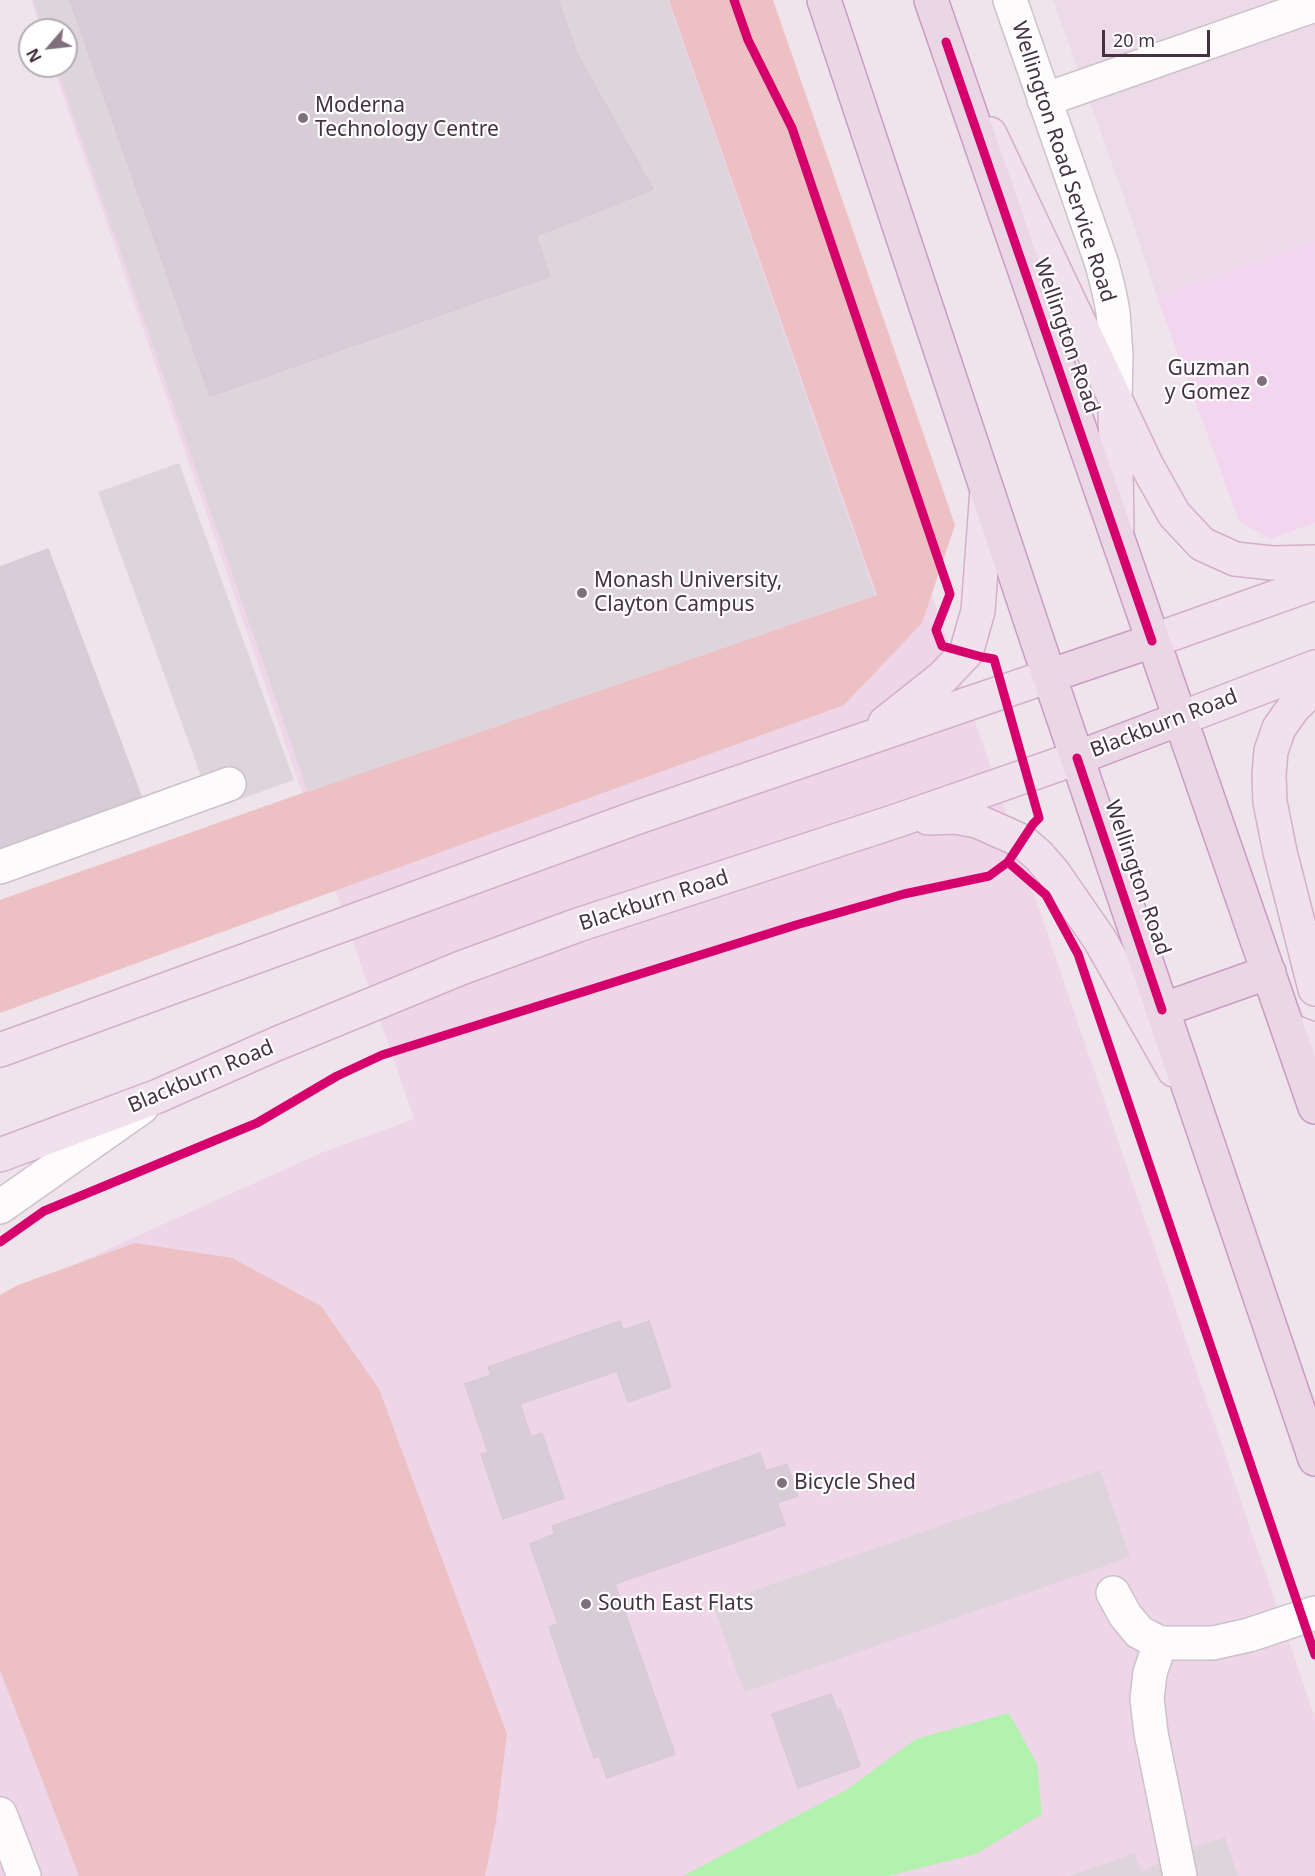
<!DOCTYPE html>
<style>
body{margin:0}
#map{position:relative;width:1315px;height:1876px;overflow:hidden;background:#efe4ec;font-family:"Noto Sans",sans-serif}
canvas{display:block}
.north{position:absolute;left:18px;top:18px;width:60px;height:60px;box-sizing:border-box;background:#fff;border:2px solid #b4adb3;border-radius:50%;rotate:242deg;font-size:16px;font-weight:700;line-height:24px;text-align:center;color:#443141}
.north::after{content:'';display:block;margin:auto;width:21px;height:27px;background:#80707d;clip-path:polygon(50% 0,100% 100%,50% 72%,0 100%)}
.scale{position:absolute;left:1102px;top:30px;width:108px;height:27px;box-sizing:border-box;border:3px solid #443141;border-top:0;padding-left:8px;font-size:18px;line-height:21px;white-space:nowrap;color:#443141;-webkit-text-stroke:4px #fff;paint-order:stroke}
</style>
<div id="map">
<canvas width="1315" height="1876"></canvas>
<div class="north">N</div>
<div class="scale">20 m</div>
</div>
<script>
const ctx = document.querySelector('canvas').getContext('2d');
ctx.lineJoin = 'round';
function fill(path, color) { ctx.fillStyle = color; ctx.fill(path, 'evenodd'); }
const toPath = rows => new Path2D(rows.map(r => 'M' + r).join(''));
function stroke(path, color, width, dash) { ctx.strokeStyle = color; ctx.lineWidth = width; ctx.lineCap = dash ? 'butt' : 'round'; ctx.setLineDash(dash || []); ctx.stroke(path); }
function drawText(font, color, halo, rows, align = 'center') {
  ctx.font = font + ' "Noto Sans",sans-serif'; ctx.lineWidth = 4.5; ctx.setLineDash([]); ctx.textBaseline = 'middle'; ctx.strokeStyle = halo; ctx.fillStyle = color; for (const [text, x, y, turn = 0] of rows) {
    ctx.save(); ctx.translate(x, y); ctx.rotate((+turn || 0) * Math.PI / 180); ctx.textAlign = isNaN(turn) ? turn : align; if (halo) ctx.strokeText(text, 0, 0); ctx.fillText(text, 0, 0); ctx.restore();
  }
}
const residential = toPath([
 [1053,0,1315,0,1315,241,1157,297,1129,211]
]);
const commercial = toPath([
 [1315,241,1315,523,1270,539,1239,521,1157,297]
]);
const education = toPath([
 [31,0,729,0,1315,1718,1315,1876,0,1876,0,1298,321,1153,414,1119,53,66,66,66,66,30,41,30]
]);
const green = toPath([
 [669,0,773,0,955,525,922,623,844,705,0,1013,0,900,308,791,877,595],
 [135,1243,232,1258,321,1306,379,1389,507,1734,496,1821,485,1876,79,1876,0,1670,0,1295,18,1285]
]);
const parking = toPath([
 [33,0,668,0,875,595,308,792,56,66,66,66,66,30,43,30],
 [179,463,294,780,213,809,98,492],
 [1100,1470,1130,1557,744,1692,713,1605],
 [1225,1837,1238,1876,1069,1876,1135,1853,1141,1872,1199,1845]
]);
const water = toPath([
 [1009,1713,1037,1764,1042,1814,976,1854,888,1876,683,1876,846,1790,916,1739]
]);
const building = toPath([
 [70,0,452,0,550,276,210,396,70,0],
 [452,0,558,0,577,54,653,189,536,236,452,0],
 [48,549,141,796,0,849,0,567,48,549],
 [620,1321,623,1330,649,1321,671,1387,628,1402,617,1371,520,1404,531,1437,542,1433,564,1498,503,1519,481,1454,488,1452,465,1384,491,1375,488,1367,620,1321],
 [760,1453,785,1525,615,1584,675,1754,607,1778,599,1756,594,1758,549,1627,558,1624,530,1544,555,1534,552,1526,760,1453],
 [787,1464,798,1496,777,1503,767,1471,787,1464],
 [831,1694,837,1710,840,1709,860,1766,798,1788,772,1714,831,1694]
]);
const minor = toPath([
 [1010,0,1102,264,1109,291,1113,312,1116,355,1115,396],
 [1044,100,1315,5],
 [0,867,229,784],
 [0,1207,142,1107],
 [1113,1593,1125,1615,1139,1632,1160,1643,1150,1673,1147,1699,1151,1733,1180,1876],
 [1160,1643,1213,1643,1249,1635,1315,1613],
 [0,1814,24,1876]
]);
const major = toPath([
 [990,134,1146,464,1174,514,1202,544,1235,559,1272,563,1315,562],
 [1115,407,1117,527],
 [1152,641,1315,583],
 [1315,687,1294,707,1279,728,1271,751,1269,775,1270,802,1280,852,1315,989],
 [1179,719,1315,667],
 [885,723,942,678,966,653,978,611,987,490],
 [928,818,955,817,977,821,1022,841,1038,855,1053,872,1100,940,1174,1070],
 [1289,1030,1315,1040],
 [0,1050,638,817,1049,676],
 [0,1155,158,1096,276,1044,461,968,578,925,899,820,1077,758]
]);
const highway = toPath([
 [824,0,1037,640,1315,1459],
 [931,0,1315,1107],
 [1049,676,1152,641],
 [1077,758,1179,719],
 [1162,1010,1269,972]
]);
const cycleway = toPath([
 [734,0,748,40,792,128,950,594,936,630,942,646,982,657,994,659,1039,818,1033,824,1008,862,1046,895,1078,954,1315,1655],
 [946,42,1152,641],
 [1077,758,1162,1010],
 [0,1242,44,1211,257,1123,337,1076,382,1055,796,925,904,894,989,876,1008,862]
]);
const markers = [
 [303,118,6,"#80707d"],
 [1262,381,6,"#80707d"],
 [582,593,6,"#80707d"],
 [782,1483,6,"#80707d"],
 [586,1604,6,"#80707d"]
];
const poiNames = [
 ["Moderna",315,106],
 ["Technology Centre",315,130],
 ["Guzman",1250,369,"right"],
 ["y Gomez",1250,393,"right"],
 ["Monash University,",594,581],
 ["Clayton Campus",594,605],
 ["Bicycle Shed",794,1483],
 ["South East Flats",598,1604]
];
const streetNames = [
 ["Wellington Road Service Road",1063,162,72],
 ["Wellington Road",1066,336,71],
 ["Blackburn Road",1164,724,-21],
 ["Wellington Road",1137,878,71],
 ["Blackburn Road",654,901,-18],
 ["Blackburn Road",201,1077,-23]
];
fill(residential, '#eddae8');
fill(commercial, '#f4d5ef');
fill(education, '#eed5e8');
fill(green, '#edc0c4');
fill(parking, '#ded4dc');
fill(water, '#b2f2ae');
fill(building, '#d8cdd6');
stroke(building, '#d7cad4', 1.5);
stroke(minor, '#cdc1ca', 36);
stroke(major, '#d3afca', 36);
stroke(highway, '#c99cc1', 36);
stroke(minor, '#fdfbfc', 33);
stroke(major, '#f0e1ec', 33);
stroke(highway, '#ebd6e6', 33);
stroke(cycleway, '#d6006c', 9);
for (const [x, y, r, color] of markers) { const dot = new Path2D(); dot.arc(x, y, r, 0, 2 * Math.PI); ctx.fillStyle = color; ctx.fill(dot); stroke(dot, '#fff', 2); }
drawText('21px', '#443141', '#fff', poiNames, 'left');
drawText('21px', '#443141', '#fff', streetNames);
</script>
